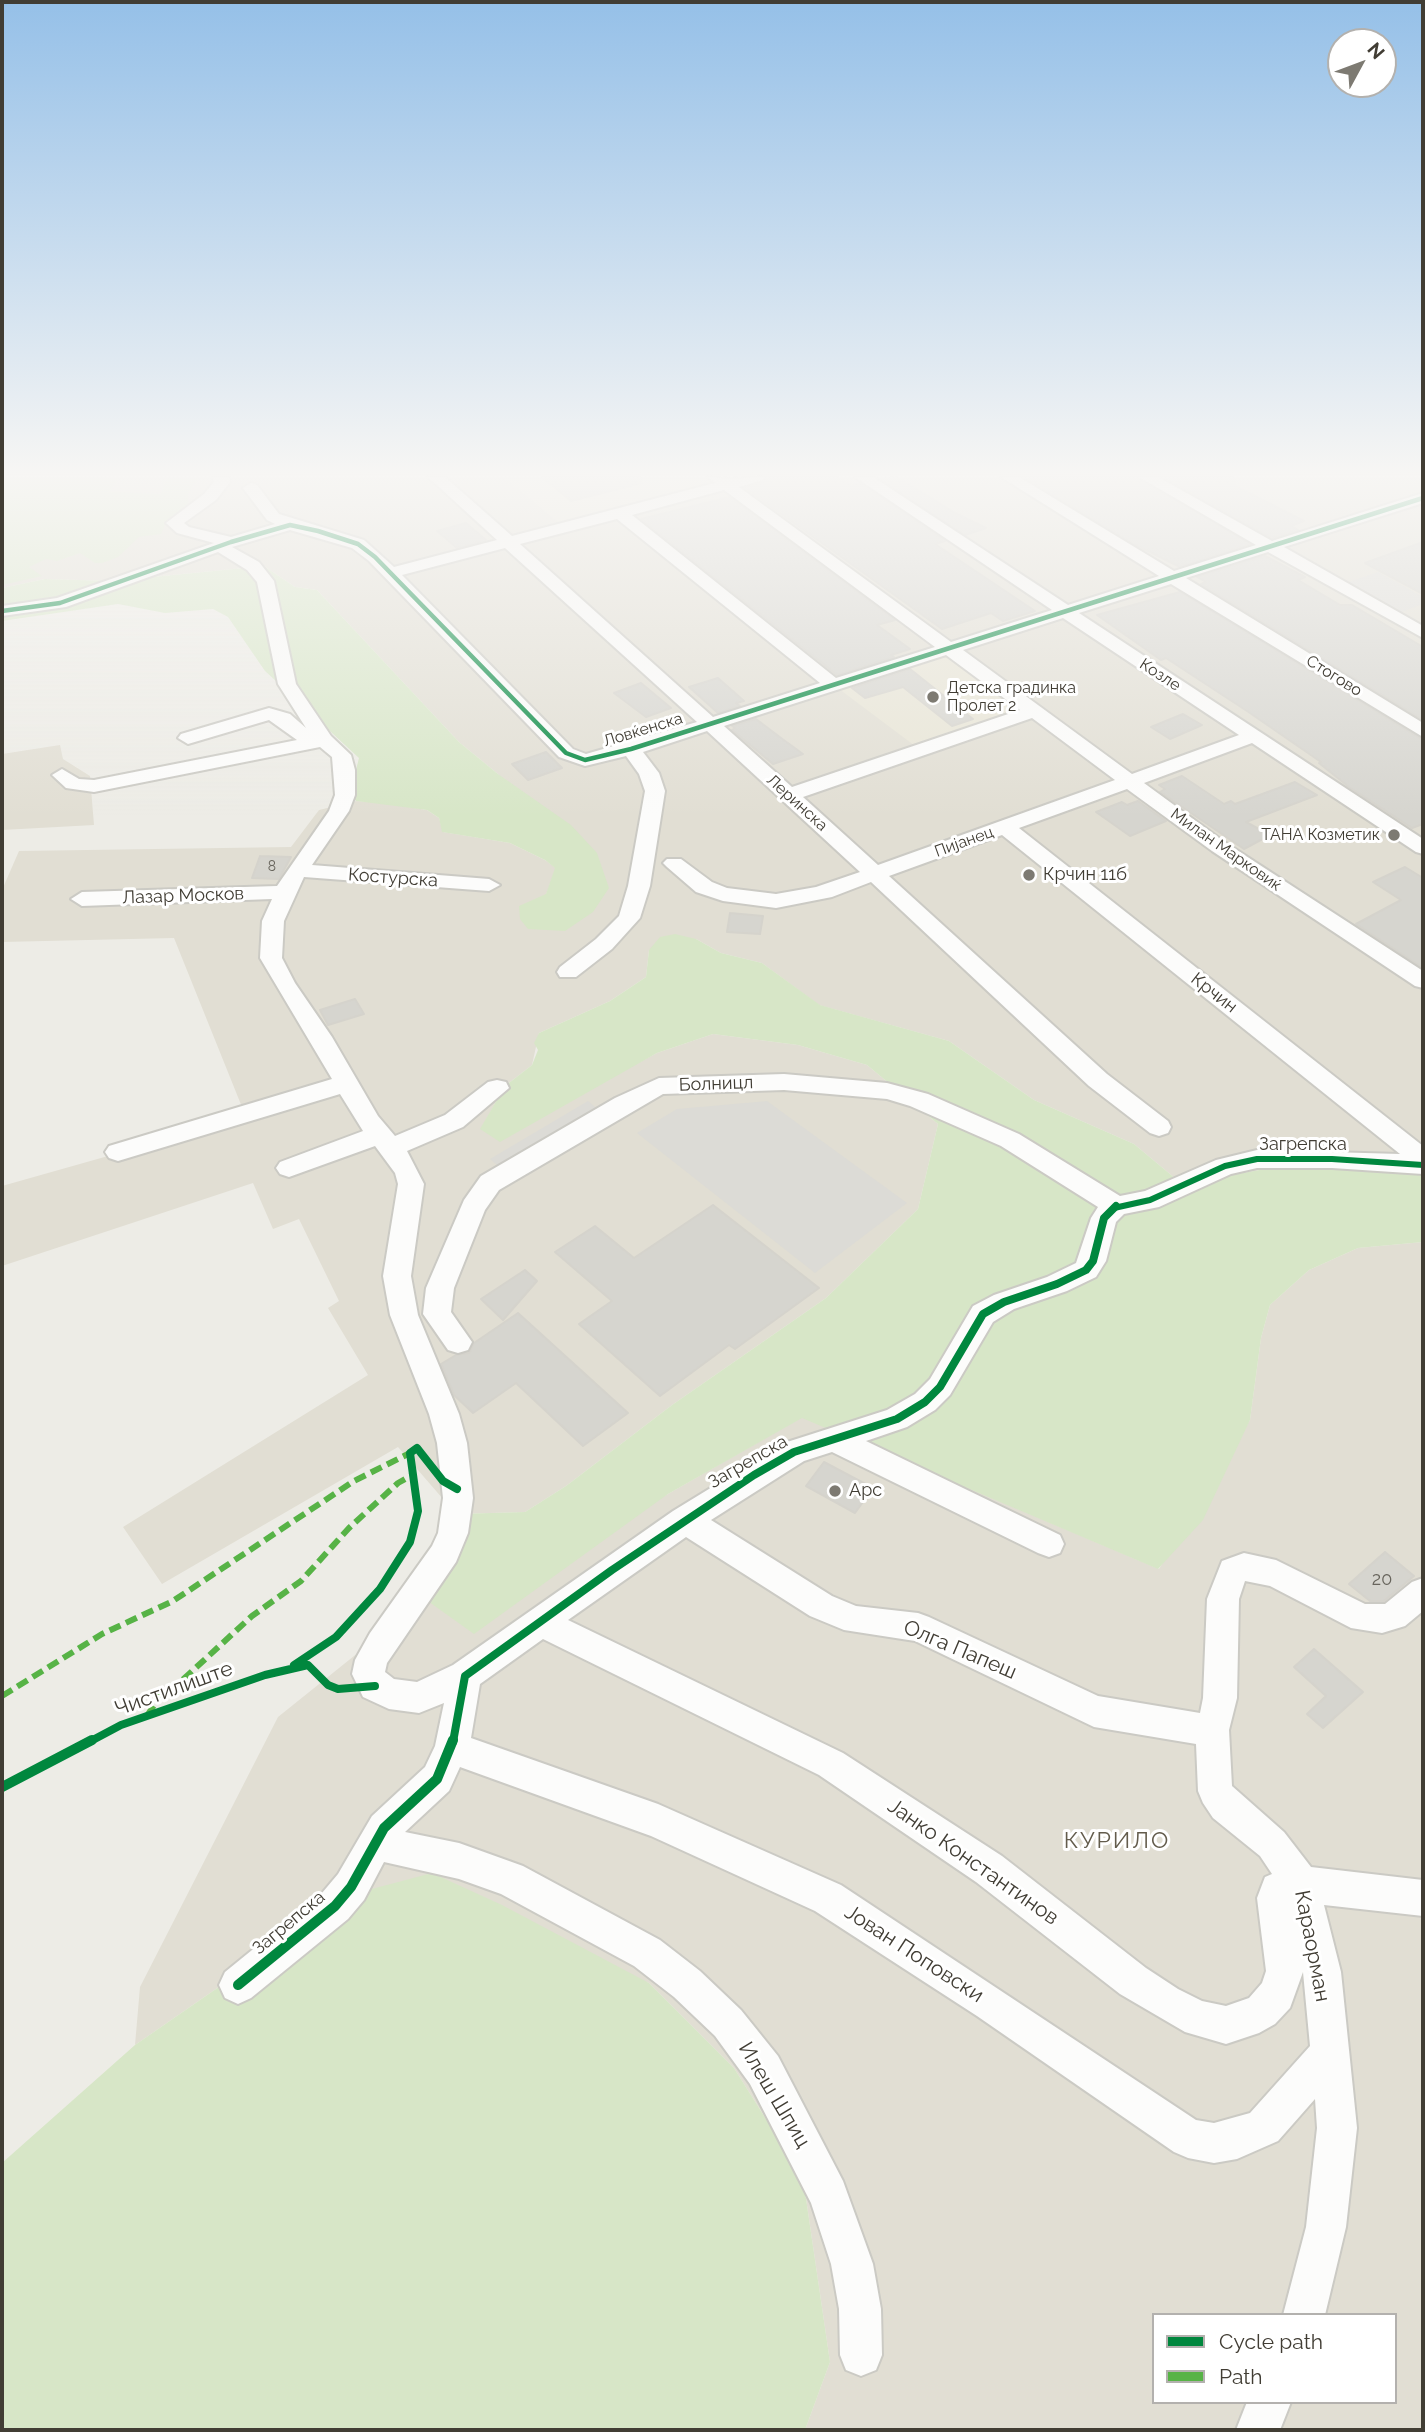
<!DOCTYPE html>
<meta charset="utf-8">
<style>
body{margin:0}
#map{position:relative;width:1425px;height:2432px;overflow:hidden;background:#edece6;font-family:Raleway,sans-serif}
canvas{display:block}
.frame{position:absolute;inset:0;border:4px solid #413d34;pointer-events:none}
.legend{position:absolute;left:1152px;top:2313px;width:245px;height:91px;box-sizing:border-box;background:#fff;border:2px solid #b3b1ae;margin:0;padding:9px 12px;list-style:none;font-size:21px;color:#413d34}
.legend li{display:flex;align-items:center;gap:14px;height:35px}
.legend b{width:35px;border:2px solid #b3b1ae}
.north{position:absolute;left:1327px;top:28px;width:70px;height:70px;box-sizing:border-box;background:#fff;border:2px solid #b3b1ae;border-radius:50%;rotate:49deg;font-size:19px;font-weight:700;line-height:28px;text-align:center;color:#413d34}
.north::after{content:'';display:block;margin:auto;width:24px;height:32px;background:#7d7a72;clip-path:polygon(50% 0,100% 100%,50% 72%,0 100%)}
</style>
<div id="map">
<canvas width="1425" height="2432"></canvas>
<div class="frame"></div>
<ul class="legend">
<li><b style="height:9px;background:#00873e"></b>Cycle path</li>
<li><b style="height:9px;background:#57b346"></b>Path</li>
</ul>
<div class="north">N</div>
</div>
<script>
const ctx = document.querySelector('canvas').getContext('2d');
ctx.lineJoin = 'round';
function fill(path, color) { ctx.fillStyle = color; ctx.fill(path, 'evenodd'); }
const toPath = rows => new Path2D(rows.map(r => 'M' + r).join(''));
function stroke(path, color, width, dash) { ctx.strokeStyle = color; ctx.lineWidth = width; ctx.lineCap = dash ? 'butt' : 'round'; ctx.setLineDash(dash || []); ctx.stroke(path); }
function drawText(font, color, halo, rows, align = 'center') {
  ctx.font = font + ' Raleway,sans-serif'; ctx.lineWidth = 6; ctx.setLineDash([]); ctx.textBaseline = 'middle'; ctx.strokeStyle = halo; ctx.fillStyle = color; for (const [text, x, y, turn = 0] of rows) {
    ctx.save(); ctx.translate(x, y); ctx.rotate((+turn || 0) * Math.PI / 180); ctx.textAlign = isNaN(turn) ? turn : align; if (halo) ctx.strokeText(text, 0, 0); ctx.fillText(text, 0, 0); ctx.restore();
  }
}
const residential = toPath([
 [2,477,1423,477,1423,1169,1348,1165,1271,1168,1208,1179,1176,1179,1134,1144,1034,1100,949,1041,819,1005,762,963,721,953,696,939,649,950,646,977,610,1001,539,1033,532,1065,505,1086,481,1129,606,1080,657,1053,713,1034,798,1045,867,1065,938,1124,918,1209,826,1298,672,1405,566,1486,525,1512,456,1514,398,1447,162,1584,123,1527,368,1375,328,1308,339,1301,299,1219,273,1229,253,1183,2,1266,2,1186,246,1117,174,938,2,942,2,890,19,851,291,847,319,810,356,801,384,803,427,810,439,818,443,832,510,843,545,860,556,868,546,895,593,912,498,774,459,742,317,590,295,587,264,566,112,581,45,579,2,588],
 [60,745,63,759,90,776,94,825,2,830,2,754],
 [1423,1242,1423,2430,805,2430,830,2362,803,2178,734,2068,649,1983,353,1894,135,2045,140,1987,278,1717,425,1599,668,1494,802,1417,1159,1569,1250,1420,1261,1338,1270,1305,1309,1270,1358,1248],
 [1154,2315,1395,2315,1395,2402,1154,2402]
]);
const education = toPath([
 [504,477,705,477,715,484,560,524],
 [948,649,1035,711,919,749,831,683]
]);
const green = toPath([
 [2,477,104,477,117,479,110,492,161,494,168,477,197,479,188,494,188,508,165,525,161,534,139,537,118,557,102,563,95,563,80,553,57,561,46,559,29,567,42,576,2,585],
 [264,566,295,587,317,590,459,742,498,774,571,825,597,853,609,888,593,912,565,931,528,929,520,919,519,906,546,894,555,868,545,860,510,843,442,832,439,818,427,810,356,801,350,794,359,758,265,671,228,617,213,609,165,613,118,604,2,621,2,588,45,579,112,581],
 [675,934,696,939,721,953,762,963,820,1005,949,1041,1034,1100,1134,1144,1176,1179,1208,1179,1271,1168,1348,1165,1423,1169,1423,1242,1358,1248,1309,1270,1270,1305,1261,1338,1250,1420,1203,1520,1158,1569,802,1418,668,1494,474,1634,425,1599,456,1514,525,1512,566,1486,672,1405,826,1298,918,1209,938,1124,867,1065,798,1045,713,1034,657,1053,500,1142,480,1129,505,1086,532,1065,538,1050,534,1043,539,1033,610,1001,646,977,649,950,660,937],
 [432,1873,502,1905,649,1983,734,2068,803,2178,830,2362,805,2430,2,2430,2,2163,135,2045,353,1894]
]);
const parking = toPath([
 [1378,572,1423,597,1423,604,1399,613,1346,583],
 [588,1101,601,1112,503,1170,490,1159],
 [767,1101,907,1203,815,1273,637,1133,677,1109]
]);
const building = toPath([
 [542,477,641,477,642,483,571,501,542,477],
 [768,477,838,477,852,486,861,484,945,541,935,544,1035,611,1003,621,991,613,942,629,745,488,764,483,768,477],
 [897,477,955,513,986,528,965,535,880,479,897,477],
 [1024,477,1137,477,1250,544,1180,567,1134,544,1024,477],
 [1163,477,1234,477,1235,486,1304,521,1291,526,1298,530,1272,538,1163,477],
 [730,497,895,620,877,625,910,649,891,655,894,657,837,675,641,519,730,497],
 [466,523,486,540,457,548,437,531,466,523],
 [1423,542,1423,594,1365,563,1423,542],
 [1265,556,1305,577,1298,580,1340,605,1352,605,1423,647,1423,720,1201,584,1206,582,1197,577,1265,556],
 [1180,592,1423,740,1423,824,1412,828,1349,787,1319,763,1321,762,1247,711,1166,658,1161,660,1097,615,1180,592],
 [910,669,973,719,952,726,903,687,865,698,852,688,910,669],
 [718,678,744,701,736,703,740,706,718,713,689,687,718,678],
 [641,683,671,708,646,717,614,693,641,683],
 [1183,714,1202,725,1170,739,1151,727,1183,714],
 [756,719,781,738,803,754,773,764,732,730,735,728,732,726,756,719],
 [546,752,562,768,528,780,512,764,546,752],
 [1182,776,1224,804,1231,801,1235,804,1295,782,1317,795,1246,822,1270,835,1244,849,1160,792,1165,789,1159,785,1182,776],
 [1138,801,1166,821,1130,836,1096,812,1122,802,1127,805,1138,801],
 [260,856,291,857,279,879,252,878,260,856],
 [1405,867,1423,878,1423,968,1356,924,1401,900,1373,882,1405,867],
 [730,913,763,916,760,934,727,932,730,913],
 [355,999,364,1014,328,1025,320,1010,355,999],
 [713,1205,819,1288,735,1349,729,1345,660,1396,579,1324,612,1301,555,1252,595,1226,634,1258,713,1205],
 [525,1270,537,1281,503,1320,481,1299,525,1270],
 [518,1313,628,1413,583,1446,516,1383,473,1413,454,1395,441,1364,456,1355,469,1353,474,1343,518,1313],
 [824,1462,873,1488,855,1513,806,1486,824,1462],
 [1385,1552,1414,1576,1384,1601,1370,1601,1349,1584,1385,1552],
 [1314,1649,1363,1692,1323,1728,1307,1714,1326,1696,1294,1667,1314,1649]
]);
const street = toPath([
 [213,477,229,477,230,482,216,500,184,523,189,527,231,537,275,524,267,520,243,488,251,483,257,485,279,514,364,540,394,567,497,540,428,477,445,477,512,536,715,483,708,477,729,479,765,477,763,480,739,487,951,642,1052,610,855,477,873,477,1068,605,1159,576,1001,477,1019,477,1174,571,1256,545,1139,477,1158,477,1272,541,1423,493,1423,503,1284,547,1423,626,1423,638,1268,552,1186,578,1423,723,1423,737,1171,584,1079,613,1423,839,1423,854,1416,852,1252,743,1144,783,1226,843,1423,971,1423,988,1415,986,1212,851,1127,789,1019,828,1423,1146,1423,1174,1332,1168,1257,1168,1231,1174,1159,1207,1124,1214,1116,1222,1106,1261,1096,1277,1067,1291,1014,1309,993,1322,950,1395,935,1410,907,1427,866,1441,1060,1535,1064,1544,1060,1553,1049,1557,1038,1553,832,1452,804,1461,711,1520,832,1596,856,1606,918,1613,929,1617,1098,1696,1200,1713,1203,1698,1207,1599,1222,1561,1244,1553,1276,1560,1365,1604,1385,1604,1412,1582,1423,1578,1423,1611,1405,1626,1382,1633,1351,1628,1270,1586,1245,1581,1239,1599,1237,1698,1229,1730,1232,1786,1284,1832,1311,1867,1423,1880,1423,1916,1324,1905,1341,1972,1357,2128,1346,2227,1325,2315,1283,2315,1306,2227,1317,2128,1315,2099,1278,2141,1237,2159,1214,2163,1188,2158,1174,2152,977,2016,815,1911,651,1836,460,1767,449,1791,405,1832,459,1843,523,1866,660,1940,700,1971,741,2010,778,2056,843,2181,873,2264,881,2309,882,2355,876,2370,861,2376,846,2370,840,2355,839,2309,831,2264,811,2203,750,2084,715,2036,674,1997,634,1966,501,1894,459,1879,384,1862,364,1900,348,1919,251,1998,238,2004,225,1998,219,1985,225,1972,322,1893,338,1874,372,1816,425,1767,435,1746,444,1703,419,1713,389,1709,363,1697,352,1674,355,1660,370,1633,432,1546,438,1533,443,1498,437,1443,429,1414,390,1315,383,1276,398,1184,395,1173,375,1146,289,1177,280,1174,276,1168,280,1162,363,1131,340,1094,118,1161,109,1158,105,1152,109,1146,332,1079,260,958,262,921,272,899,82,906,71,899,82,892,277,886,329,811,335,795,332,757,320,747,94,792,66,788,52,775,62,769,79,779,94,780,297,740,269,720,188,744,178,738,181,734,269,708,290,714,306,728,278,684,257,582,247,570,218,552,66,607,2,616,2,606,57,598,214,543,177,533,166,523,204,494,214,482,213,477],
 [724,490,935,647,836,678,632,515,724,490],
 [617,519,820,683,713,717,520,544,617,519],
 [290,530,352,548,369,561,559,757,585,766,626,756,639,774,645,791,628,886,619,916,596,939,560,967,557,972,560,977,576,977,612,949,640,918,650,886,665,791,659,773,643,752,707,731,860,872,816,887,776,894,727,888,712,882,681,859,667,859,663,863,667,867,696,892,723,901,776,908,832,897,871,882,1089,1086,1150,1133,1159,1136,1168,1133,1171,1127,1168,1121,1107,1074,889,876,1002,835,1400,1154,1257,1150,1216,1160,1145,1191,1120,1196,1019,1134,928,1094,887,1083,784,1074,659,1078,615,1098,481,1176,464,1200,426,1288,423,1314,448,1350,458,1353,468,1350,472,1342,451,1312,454,1288,485,1210,499,1190,663,1094,784,1090,887,1099,910,1106,1001,1146,1098,1207,1091,1218,1076,1263,1047,1277,994,1295,973,1306,930,1379,915,1394,887,1410,784,1443,673,1511,453,1665,417,1682,394,1679,385,1672,387,1663,456,1562,468,1533,473,1498,467,1443,459,1414,418,1315,411,1276,424,1184,407,1151,463,1127,509,1088,506,1082,497,1080,488,1082,445,1115,395,1136,378,1116,332,1037,295,983,282,958,284,921,304,877,489,891,500,885,489,879,312,865,349,811,355,795,355,770,351,755,331,736,296,684,274,581,259,562,232,547,290,530],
 [505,548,697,722,586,754,573,749,402,575,505,548],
 [1063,618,1239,735,1132,774,963,650,1063,618],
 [946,655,1020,710,792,787,724,726,946,655],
 [1032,718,1115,780,878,865,803,797,1032,718],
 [686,1537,810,1616,844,1630,915,1641,1094,1727,1196,1744,1198,1791,1203,1803,1213,1818,1260,1856,1272,1874,1265,1877,1257,1898,1266,1971,1262,1983,1249,1998,1226,2006,1202,2001,1178,1989,1146,1968,1002,1856,843,1753,568,1620,686,1537],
 [543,1639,819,1775,976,1882,1120,1994,1185,2032,1226,2044,1259,2033,1275,2024,1290,2008,1303,1972,1310,2046,1250,2113,1214,2123,1196,2120,841,1885,658,1804,471,1738,480,1684,543,1639],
 [1247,2402,1291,2402,1280,2430,1236,2430,1247,2402]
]);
const quiet = toPath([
 [2,1696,102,1634,173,1601,354,1481,410,1453],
 [147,1716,166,1687,177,1685,252,1616,301,1581,349,1528,398,1483,414,1474]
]);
const cyclewayFar3 = toPath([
 [2,611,60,603,231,542,290,525,318,531,358,544,375,557,566,753,585,760,631,749,1423,498]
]);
const cyclewayFar2 = toPath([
 [1114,1208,1150,1200,1225,1166,1257,1159,1332,1159,1423,1165]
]);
const cyclewayFar1 = toPath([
 [294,1665,336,1637,380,1589,410,1542,418,1511,410,1453,417,1448,443,1481,457,1489],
 [89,1742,121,1725,265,1675,308,1665,328,1685,338,1689,375,1686],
 [453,1742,465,1676,612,1570,754,1475,794,1452,897,1419,925,1402,940,1387,983,1314,1004,1302,1057,1284,1086,1270,1093,1261,1104,1218,1116,1206]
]);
const cycleway = toPath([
 [2,1787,92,1740],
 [238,1985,335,1906,351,1887,384,1828,437,1779,453,1740]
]);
const markers = [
 [933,697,7,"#7d7a72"],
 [1394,835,7,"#7d7a72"],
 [1029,875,7,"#7d7a72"],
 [835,1491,7,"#7d7a72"]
];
const numberNames = [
 ["8",272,867]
];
const farStreetnames = [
 ["Козле",1160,675,33],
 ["Стогово",1334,676,32],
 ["Ловќенска",643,730,-17],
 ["Леринска",797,803,42],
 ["Пијанец",964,842,-20],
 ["Милан Марковиќ",1226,850,35]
];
const farPoinames = [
 ["Детска градинка",947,688],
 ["Пролет 2",947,706],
 ["ТАНА Козметик",1380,835,"right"]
];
const poiNames = [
 ["Крчин 11б",1043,875],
 ["Арс",849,1491]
];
const streetNames = [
 ["Костурска",393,878,4],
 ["Лазар Москов",183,896,-2],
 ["Крчин",1214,993,38],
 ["Болницл",716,1084,-2],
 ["Загрепска",1303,1145],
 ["Загрепска",748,1462,-30],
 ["Загрепска",289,1923,-40]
];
const nearNumbernames = [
 ["20",1382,1580]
];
const nearStreetnames = [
 ["Олга Папеш",960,1650,23],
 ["Чистилиште",174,1689,-20],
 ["Јанко Константинов",973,1862,35],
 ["Караорман",1312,1946,79],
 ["Јован Поповски",914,1954,33],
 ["Илеш Шпиц",774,2095,59]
];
const nearNeighbourhoodnames = [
 ["КУРИЛО",1117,1841]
];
fill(residential, '#e1ded3');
fill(education, '#e8e5d6');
fill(green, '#d7e6c7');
fill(parking, '#dcdbd6');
fill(building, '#d6d5cf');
stroke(building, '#d5d3cc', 2);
stroke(street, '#cbcac4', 4);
fill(street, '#fcfcfb');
stroke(quiet, '#57b346', 6, [12, 6]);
stroke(cyclewayFar3, '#00873e', 4.5);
stroke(cyclewayFar2, '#00873e', 6);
stroke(cyclewayFar1, '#00873e', 8);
stroke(cycleway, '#00873e', 10);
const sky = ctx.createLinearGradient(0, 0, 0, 817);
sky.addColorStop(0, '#95c0e8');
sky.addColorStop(0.58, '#f7f6f4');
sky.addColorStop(1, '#f7f6f400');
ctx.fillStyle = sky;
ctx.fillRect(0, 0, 1425, 817);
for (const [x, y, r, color] of markers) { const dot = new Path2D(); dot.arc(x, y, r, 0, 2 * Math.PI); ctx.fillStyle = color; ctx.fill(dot); stroke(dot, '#fff', 2.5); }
drawText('14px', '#67645c', null, numberNames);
drawText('16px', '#413d34', '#fff', farStreetnames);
drawText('16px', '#413d34', '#fff', farPoinames, 'left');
drawText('18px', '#413d34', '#fff', poiNames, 'left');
drawText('18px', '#413d34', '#fff', streetNames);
drawText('18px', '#67645c', null, nearNumbernames);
drawText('21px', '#413d34', '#fff', nearStreetnames);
ctx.letterSpacing = '2px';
drawText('23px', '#635c4c', '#fff', nearNeighbourhoodnames);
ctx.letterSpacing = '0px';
</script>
